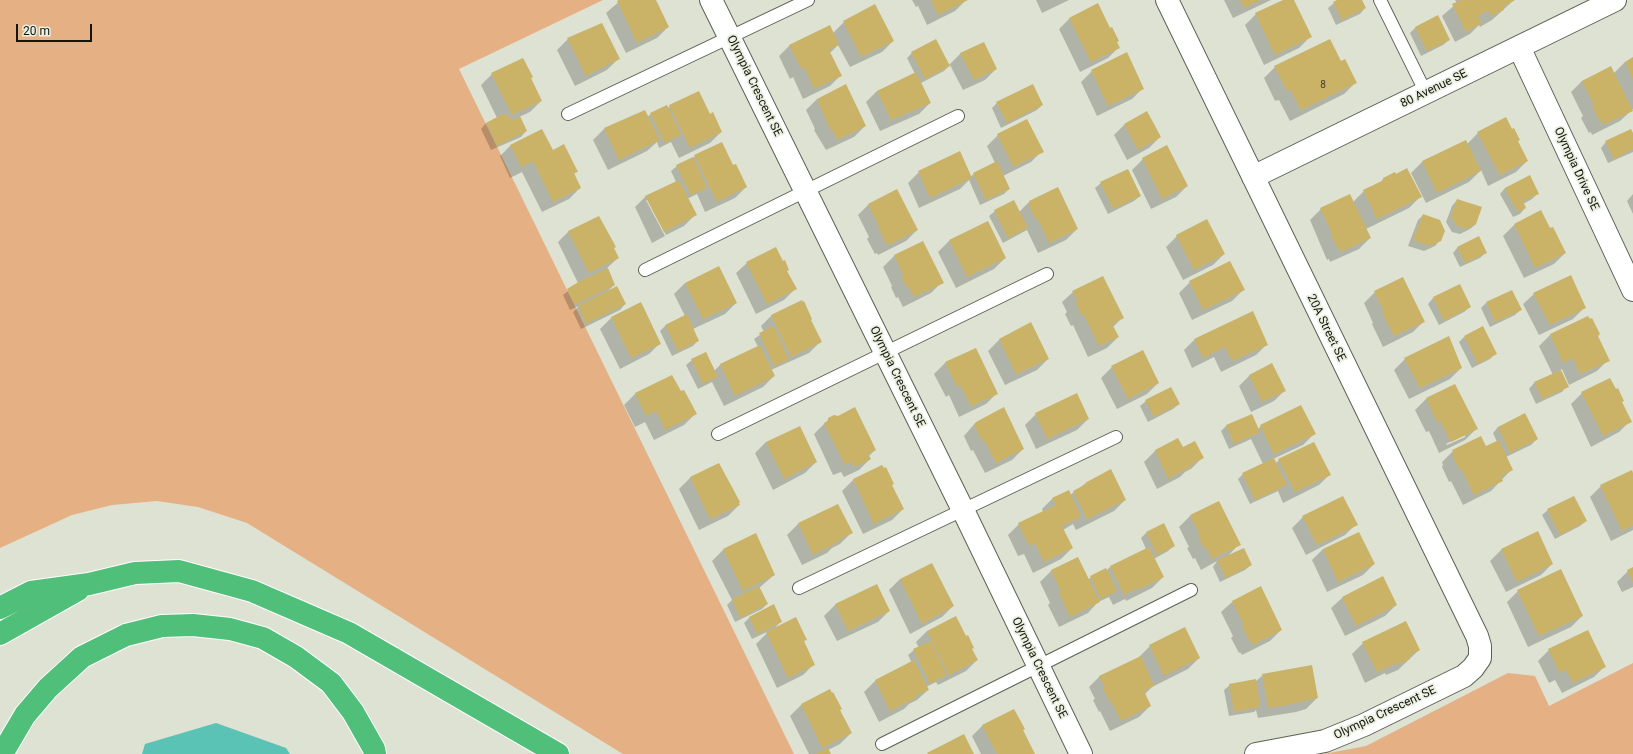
<!DOCTYPE html>
<style>
body{margin:0}
#map{position:relative;width:1633px;height:754px;overflow:hidden;background:#dde2d2;font-family:Roboto,sans-serif}
canvas{display:block}
.scale{position:absolute;left:16px;top:24px;width:76px;height:18px;box-sizing:border-box;border:2px solid #13150f;border-top:0;padding-left:5px;font-size:12px;line-height:14px;white-space:nowrap;color:#13150f;-webkit-text-stroke:3px #eaefdf;paint-order:stroke}
</style>
<div id="map">
<canvas width="1633" height="754"></canvas>
<div class="scale">20 m</div>
</div>
<script>
const ctx = document.querySelector('canvas').getContext('2d');
ctx.lineJoin = 'round';
function fill(path, color) { ctx.fillStyle = color; ctx.fill(path, 'evenodd'); }
const toPath = rows => new Path2D(rows.map(r => 'M' + r).join(''));
function stroke(path, color, width, dash) { ctx.strokeStyle = color; ctx.lineWidth = width; ctx.lineCap = dash ? 'butt' : 'round'; ctx.setLineDash(dash || []); ctx.stroke(path); }
function drawText(font, color, halo, rows, align = 'center') {
  ctx.font = font + ' Roboto,sans-serif'; ctx.lineWidth = 3.5; ctx.setLineDash([]); ctx.textBaseline = 'middle'; ctx.strokeStyle = halo; ctx.fillStyle = color; for (const [text, x, y, turn = 0] of rows) {
    ctx.save(); ctx.translate(x, y); ctx.rotate((+turn || 0) * Math.PI / 180); ctx.textAlign = isNaN(turn) ? turn : align; if (halo) ctx.strokeText(text, 0, 0); ctx.fillText(text, 0, 0); ctx.restore();
  }
}
const green = toPath([
 [0,0,603,0,459,69,794,754,623,754,247,523,198,507,157,501,112,505,72,515,0,548],
 [1633,663,1633,754,1324,754,1366,746,1508,673,1535,676,1549,706]
]);
const water = toPath([
 [216,723,286,748,290,754,142,754,145,744]
]);
const shadow = toPath([
 [621,0,655,0,668,27,657,38,626,53,606,13],
 [912,0,966,0,955,11,927,25,918,6,916,7],
 [1036,0,1069,0,1042,13],
 [1224,0,1271,0,1233,18],
 [1286,0,1293,0,1310,37,1299,48,1264,65,1245,25,1256,14],
 [1339,0,1361,0,1365,8,1360,14,1336,25,1328,8,1334,3],
 [1455,0,1514,0,1492,20,1480,27,1479,25,1470,34,1455,42,1442,16,1457,3],
 [1437,17,1449,40,1443,45,1421,56,1410,33,1415,28],
 [1070,18,1110,29,1118,41,1116,43,1119,47,1108,58,1080,72,1059,29],
 [844,22,893,41,882,52,850,67,838,45,830,53,841,75,830,86,803,99,793,77,790,79,779,56,790,45,833,33],
 [568,39,618,59,607,70,575,86,557,50],
 [983,43,996,69,985,80,963,90,950,65,944,71,921,83,930,103,919,114,880,131,866,102,877,91,915,74,907,58,912,53,949,65,960,54],
 [1633,59,1633,109,1620,121,1592,135,1591,132,1589,133,1581,118,1583,116,1571,92,1582,81,1610,68,1613,74,1625,62],
 [1341,63,1355,83,1344,94,1290,121,1279,100,1275,101,1264,78,1275,67],
 [1092,71,1143,88,1132,99,1097,116,1081,82],
 [492,74,530,79,541,101,530,112,519,117,526,131,521,137,491,150,481,129,486,123,497,118,481,85],
 [817,99,865,126,854,137,826,150,814,130,815,129,806,110],
 [997,103,1042,105,1037,110,1001,128,992,108],
 [670,106,710,115,721,132,710,143,679,158,671,142,659,148,657,142,647,151,608,170,593,140,604,129,630,117,631,118,647,117,651,114,667,109],
 [1125,124,1160,137,1149,148,1127,160,1114,135],
 [1478,133,1517,142,1527,161,1516,172,1488,186,1481,170,1469,182,1426,203,1411,173,1422,162,1466,141,1467,144],
 [998,135,1042,151,1031,162,1003,176,1009,189,1004,194,980,205,969,180,960,189,919,208,908,183,919,172,970,177,974,174,995,163,987,146],
 [1633,135,1633,152,1608,163,1601,148,1606,142],
 [721,143,732,166,746,187,735,198,705,212,697,194,687,199,695,215,684,226,666,235,648,200,646,200,665,236,652,243,635,207,646,196,676,182,671,171,677,166],
 [511,145,552,151,576,172,573,175,580,188,569,199,542,212,522,172,510,178,500,156],
 [1143,159,1187,186,1176,197,1151,209,1132,170],
 [1394,173,1420,197,1409,208,1366,229,1370,238,1359,249,1330,262,1329,259,1327,260,1310,220,1321,209,1353,202,1364,191,1379,184,1383,179],
 [1529,177,1538,193,1532,199,1523,204,1525,208,1520,214,1513,217,1500,194,1505,188],
 [1101,183,1140,196,1134,201,1108,214,1095,188],
 [1633,194,1633,214,1627,201],
 [1457,200,1476,224,1470,229,1460,234,1452,232,1446,222,1452,206],
 [1030,201,1077,229,1066,240,1038,253,1027,230,1003,243,989,216,995,211,1019,212],
 [869,204,917,230,906,241,878,255,877,253,875,254,867,239,869,237,858,215],
 [1423,215,1440,240,1435,246,1424,251,1408,246,1418,220],
 [987,222,1005,258,994,269,956,288,938,252,949,241],
 [1514,225,1549,230,1565,253,1554,264,1524,278,1503,236],
 [569,231,613,248,618,258,607,268,614,285,607,292,625,304,620,310,581,329,573,312,579,306,570,310,563,295,578,283,558,242],
 [1177,236,1224,254,1213,265,1183,280,1166,247],
 [923,242,942,282,931,293,903,307,898,297,896,298,891,287,892,286,883,267,894,256],
 [1458,247,1486,252,1480,258,1460,267,1453,253],
 [747,263,795,289,784,300,756,314,736,273],
 [1190,282,1243,290,1232,301,1192,320,1179,293],
 [685,283,736,303,725,314,693,329,698,340,693,346,672,356,660,331,665,326,685,316,674,294],
 [1459,286,1470,307,1464,312,1439,325,1428,304,1433,298],
 [1512,291,1521,309,1515,315,1490,327,1481,308,1486,303],
 [1073,292,1122,318,1113,327,1118,337,1107,348,1088,357,1073,325,1071,326,1065,314,1067,312,1062,302],
 [1375,292,1424,321,1413,332,1383,347,1372,324,1373,323,1364,303],
 [1534,294,1584,308,1573,319,1539,335,1523,304],
 [772,315,810,320,820,342,809,353,771,370,774,376,763,387,724,406,712,382,698,389,686,365,692,360,714,371,720,365,758,347,754,339,764,332,761,326],
 [1588,317,1608,360,1597,371,1569,385,1562,369,1560,370,1567,386,1562,392,1536,404,1529,389,1534,383,1553,375,1539,346,1550,335],
 [611,318,660,343,649,354,620,369,600,329],
 [1031,323,1048,359,1037,370,1005,385,988,351,999,340],
 [1464,337,1495,354,1490,359,1472,368,1459,342],
 [1195,339,1267,344,1256,355,1221,372,1214,357,1192,368,1184,350],
 [975,349,997,393,986,404,959,417,949,395,946,397,934,374,945,363],
 [1405,359,1461,368,1450,379,1409,399,1394,370],
 [1112,367,1158,383,1147,394,1117,409,1101,378],
 [1250,375,1285,390,1274,401,1251,412,1239,386],
 [672,376,680,393,695,414,684,425,654,440,645,422,635,427,624,405,635,394],
 [1455,385,1476,429,1465,440,1439,453,1429,431,1426,432,1415,410,1426,399],
 [1465,434,1465,437,1447,445,1446,444],
 [1616,391,1630,421,1619,432,1591,447,1571,404,1582,393],
 [1146,401,1179,404,1173,409,1148,422,1140,406],
 [1036,414,1088,419,1077,430,1036,449,1025,425],
 [1251,415,1258,429,1261,426,1314,434,1303,445,1273,459,1275,464,1279,460,1330,474,1319,485,1283,503,1278,491,1250,504,1238,479,1243,474,1263,464,1251,439,1229,449,1221,431,1226,426],
 [1525,415,1537,439,1531,445,1506,457,1512,469,1491,491,1463,505,1451,481,1449,482,1442,467,1443,465,1442,462,1453,451,1486,447,1497,442,1493,433,1498,427],
 [829,419,875,450,869,456,870,459,859,470,844,477,841,472,833,475,814,434],
 [976,422,1023,449,1012,460,985,473,973,450,971,451,964,436],
 [1178,439,1182,449,1202,458,1191,469,1185,472,1180,477,1157,489,1144,462,1155,451],
 [766,442,816,462,805,473,773,490,755,453],
 [719,464,730,488,732,487,739,502,739,505,728,516,699,530,679,489,690,478],
 [882,466,893,484,891,486,903,509,892,520,863,534,842,491,853,480],
 [1633,475,1633,530,1611,541,1590,497,1601,486],
 [1086,483,1125,500,1114,511,1076,530,1073,524,1063,530,1072,548,1061,559,1033,573,1024,554,1018,556,1008,535,1019,524,1043,512,1042,509,1053,498,1070,495],
 [1218,502,1239,544,1228,556,1251,565,1245,570,1220,582,1213,567,1217,561,1201,570,1195,558,1193,559,1187,548,1189,547,1179,527,1190,516],
 [838,505,851,533,840,544,832,548,827,553,802,565,787,535,798,524],
 [1548,510,1586,521,1580,526,1555,539,1542,515],
 [1303,517,1356,524,1345,535,1306,555,1292,528],
 [1163,525,1174,546,1168,551,1154,559,1163,577,1152,588,1126,601,1125,599,1113,605,1109,597,1098,602,1088,613,1059,627,1048,605,1050,603,1040,582,1051,571,1078,559,1088,580,1091,577,1106,571,1110,567,1146,549,1141,538,1146,533],
 [755,534,774,575,759,588,767,604,762,609,735,622,727,605,732,600,712,561,723,550],
 [1323,549,1374,564,1363,575,1327,592,1312,560],
 [1501,550,1552,564,1541,575,1506,592,1490,561],
 [1633,569,1633,587,1622,592,1617,582,1628,571],
 [1382,578,1396,605,1385,616,1345,636,1331,608,1342,598],
 [900,579,953,606,942,617,910,634,889,590],
 [1260,587,1281,630,1270,641,1242,655,1240,652,1239,653,1231,638,1233,636,1221,612,1232,602],
 [1518,591,1582,616,1571,627,1528,647,1507,602],
 [852,596,889,611,878,622,837,641,824,616,835,605],
 [749,618,781,621,774,629,803,642,814,664,803,675,777,688,756,644,769,631,752,639,744,623],
 [927,631,965,638,977,660,966,671,938,685,936,682,926,687,928,690,917,700,909,704,904,709,879,722,864,692,875,681,912,663,908,655,914,650,919,648,916,642],
 [1363,643,1419,650,1398,670,1386,675,1385,673,1365,683,1352,654],
 [1150,646,1199,658,1188,669,1152,687,1145,694,1150,706,1139,717,1110,731,1100,711,1099,712,1093,700,1095,699,1089,687,1100,676,1139,658,1139,657],
 [1549,650,1605,666,1594,677,1562,693,1555,680,1549,683,1538,661],
 [1263,675,1317,698,1306,709,1296,712,1258,718,1256,710,1254,712,1229,716,1224,690,1230,685,1255,682],
 [830,691,851,733,840,744,828,750,830,754,809,754,790,716,801,705],
 [983,725,1022,730,1034,754,981,754,972,736]
]);
const building = toPath([
 [619,0,656,0,669,27,637,43,617,1],
 [931,0,968,0,938,15],
 [1240,0,1261,0,1244,8],
 [1283,0,1294,0,1312,37,1275,55,1255,13],
 [1337,0,1362,0,1366,8,1342,20,1333,2],
 [1461,0,1515,0,1503,7,1504,10,1491,16,1488,10,1478,16,1482,23,1466,32,1452,4],
 [1098,3,1110,28,1112,27,1119,41,1117,42,1120,48,1091,62,1069,18],
 [875,4,894,41,861,57,843,21],
 [1438,15,1450,40,1427,51,1415,27],
 [602,23,620,59,586,76,567,38],
 [830,25,839,45,829,50,842,76,814,89,804,67,801,69,789,45],
 [936,39,950,66,925,79,911,52],
 [1330,39,1341,61,1345,59,1357,83,1301,110,1290,89,1287,91,1274,66],
 [984,42,997,69,974,80,960,53],
 [1127,52,1144,89,1108,106,1091,70],
 [1633,57,1633,79,1625,62],
 [523,58,533,77,531,78,542,101,512,115,491,73],
 [1611,66,1633,111,1603,125,1602,121,1600,122,1592,106,1594,105,1582,81],
 [916,72,931,103,891,120,877,91],
 [846,84,866,126,837,140,832,129,830,130,817,99],
 [1033,84,1043,105,1007,123,996,102],
 [699,91,710,114,713,112,722,132,690,148,669,105],
 [667,105,681,135,665,143,650,113],
 [645,110,660,140,619,160,604,128],
 [1147,111,1161,137,1138,150,1124,124],
 [503,114,504,115,508,114,511,121,520,116,527,131,497,146,486,123],
 [1506,117,1512,129,1514,128,1520,140,1518,141,1528,161,1500,175,1477,132],
 [1027,119,1044,152,1013,167,997,134],
 [542,129,553,150,564,144,578,172,574,173,581,188,553,202,533,161,521,167,510,145],
 [1631,129,1633,133,1633,149,1614,159,1605,141],
 [1466,140,1481,171,1437,193,1422,161],
 [722,142,733,165,736,164,747,187,717,202,694,155],
 [1167,145,1188,186,1162,199,1142,158],
 [960,151,972,178,930,198,918,171],
 [693,157,707,188,691,195,676,165],
 [997,161,1010,189,986,200,973,173],
 [1407,168,1422,197,1377,219,1363,190,1384,180,1383,178,1395,172,1396,174],
 [1128,169,1141,196,1113,209,1100,182],
 [1530,175,1539,194,1523,201,1526,208,1518,212,1515,205,1514,206,1505,188],
 [679,180,697,215,664,232,645,196],
 [1058,187,1078,229,1049,243,1038,219,1036,220,1028,204,1030,203,1029,201],
 [897,189,918,230,889,245,888,243,886,244,878,227,879,226,868,204],
 [1350,194,1371,238,1341,252,1340,249,1338,249,1330,233,1332,233,1320,208],
 [1457,199,1482,207,1476,224,1467,229,1457,226,1451,216],
 [1014,200,1028,228,1008,238,994,210],
 [1541,210,1550,228,1553,227,1566,253,1535,268,1514,224],
 [1423,214,1440,220,1445,231,1441,241,1430,246,1413,240],
 [599,216,616,247,614,248,619,258,589,273,568,231],
 [1207,219,1225,254,1194,270,1176,235],
 [988,221,1006,258,967,277,949,240],
 [1479,236,1487,253,1465,263,1457,247],
 [923,241,944,283,914,297,909,287,907,288,901,275,903,274,894,255],
 [776,247,783,261,785,260,789,270,787,271,797,289,767,304,746,262],
 [1230,261,1245,290,1203,310,1189,281],
 [719,266,737,303,703,319,685,283],
 [608,268,615,285,575,305,567,289,580,281],
 [1571,275,1586,308,1550,325,1533,293],
 [1103,276,1124,318,1112,324,1119,337,1099,346,1084,315,1082,316,1075,302,1078,301,1072,291],
 [1403,277,1425,322,1394,336,1382,313,1384,312,1374,291],
 [1460,284,1471,307,1444,321,1433,297],
 [617,286,626,304,586,324,578,306],
 [1512,290,1522,310,1495,322,1486,302],
 [802,300,803,302,804,301,812,319,811,320,822,342,791,357,771,315],
 [641,302,661,344,631,358,611,317],
 [1253,311,1268,345,1232,361,1225,347,1203,358,1194,339],
 [687,314,699,341,678,351,665,325],
 [1588,316,1590,319,1592,318,1600,334,1598,336,1610,361,1580,374,1573,358,1563,363,1550,334],
 [1031,322,1049,359,1016,374,999,339],
 [774,326,789,360,774,366,759,333],
 [1483,326,1497,354,1478,364,1464,336],
 [1449,336,1462,368,1420,388,1404,358],
 [760,345,775,376,735,396,720,364],
 [976,348,998,394,971,406,960,385,957,387,945,362],
 [1143,350,1159,383,1128,399,1111,366],
 [706,352,718,377,703,384,691,359],
 [1272,363,1286,391,1262,402,1249,375],
 [1561,370,1569,387,1542,399,1534,382],
 [672,375,681,391,684,390,697,414,665,430,656,411,646,416,635,393],
 [1610,378,1616,389,1618,388,1624,401,1622,402,1632,422,1603,436,1581,392],
 [1455,384,1478,429,1451,442,1440,421,1437,422,1426,398],
 [1171,387,1180,404,1154,417,1145,400],
 [1077,393,1089,419,1047,439,1035,413],
 [1301,405,1316,434,1274,454,1260,425],
 [855,407,876,450,868,454,871,459,855,467,852,462,845,465,824,423,828,421,828,418,834,415,838,416],
 [1004,407,1024,449,996,463,984,440,982,441,974,425,976,423,976,422],
 [1525,413,1538,439,1510,453,1498,427],
 [1252,414,1260,432,1234,444,1226,425],
 [800,426,817,462,784,479,766,442],
 [1481,436,1486,446,1499,440,1513,470,1501,476,1503,481,1474,495,1462,470,1460,471,1452,455,1454,454,1452,450],
 [1178,438,1183,447,1195,441,1204,458,1191,464,1192,466,1168,479,1155,450],
 [1314,442,1331,475,1295,492,1278,459],
 [1274,458,1287,485,1255,500,1242,473],
 [719,463,740,502,739,503,740,505,710,519,690,477],
 [882,465,884,468,886,467,894,484,892,485,904,509,874,524,853,479],
 [1111,469,1126,500,1087,519,1073,491,1086,484,1085,483],
 [1632,470,1633,473,1633,525,1622,531,1600,485],
 [1069,490,1081,517,1062,526,1073,548,1044,562,1035,543,1029,546,1018,523,1056,505,1052,498],
 [1343,496,1358,525,1317,545,1302,516],
 [1574,496,1587,521,1560,535,1547,509],
 [1219,501,1241,545,1212,559,1206,547,1204,548,1198,536,1200,535,1190,515],
 [838,504,853,533,838,540,839,542,813,555,798,523],
 [1164,523,1175,546,1157,555,1146,532],
 [1538,531,1553,564,1517,582,1501,549],
 [1359,532,1375,564,1338,582,1323,549],
 [756,533,775,575,743,591,723,549],
 [1149,547,1164,577,1138,590,1137,588,1124,595,1110,566],
 [1244,548,1252,565,1226,578,1217,560],
 [1078,557,1100,602,1070,617,1059,593,1061,592,1051,570],
 [932,563,954,606,922,624,900,579],
 [1633,567,1633,582,1627,570],
 [1106,568,1117,591,1101,599,1090,576],
 [1561,569,1583,616,1539,636,1517,590],
 [1383,576,1397,605,1356,626,1342,597],
 [877,584,890,611,848,631,835,604],
 [759,586,768,604,740,618,732,599],
 [1261,586,1282,630,1253,645,1251,642,1250,642,1242,626,1244,625,1232,601],
 [774,604,782,622,757,634,749,617],
 [956,616,966,636,968,635,974,648,972,649,978,660,949,675,927,631],
 [796,617,807,640,804,641,815,665,788,678,766,632],
 [1406,621,1420,650,1409,656,1410,659,1397,665,1396,663,1377,672,1362,642],
 [1185,627,1200,658,1164,676,1149,645],
 [1588,630,1606,667,1573,683,1566,670,1560,673,1548,649],
 [931,641,947,675,930,684,913,649],
 [1141,656,1154,686,1144,691,1151,706,1121,721,1111,701,1110,702,1103,689,1105,688,1099,676],
 [914,660,929,690,915,696,916,698,890,711,875,680],
 [1312,665,1318,698,1287,705,1268,708,1262,674],
 [1256,679,1260,707,1234,712,1229,684],
 [830,689,832,693,833,692,842,709,840,710,852,733,822,748,801,704],
 [1014,709,1025,729,1023,730,1035,754,997,754,982,725],
 [964,734,974,754,928,754,927,753],
 [828,748,831,754,815,754]
]);
const service = toPath([
 [1380,0,1426,93],
 [568,114,808,0],
 [645,270,958,116],
 [718,434,1047,274],
 [799,588,1116,437],
 [882,744,1191,590]
]);
const minor = toPath([
 [711,0,963,510,1081,754],
 [1167,0,1477,636,1480,646,1480,658,1473,668,1464,676,1364,725,1325,741,1256,754],
 [1519,47,1633,290],
 [1253,177,1615,0]
]);
const motorway = toPath([
 [0,608,31,592,89,584,135,573,179,571,252,591,349,633,558,754],
 [0,634,78,590],
 [2,754,25,715,48,688,82,657,126,635,162,626,193,625,230,629,263,638,296,657,331,683,353,712,374,749,375,754]
]);
const numberNames = [
 ["8",1323,85]
];
const streetNames = [
 ["Olympia Crescent SE",754,86,64],
 ["80 Avenue SE",1434,89,-26],
 ["Olympia Drive SE",1576,169,65],
 ["20A Street SE",1326,328,64],
 ["Olympia Crescent SE",897,377,64],
 ["Olympia Crescent SE",1039,668,64],
 ["Olympia Crescent SE",1385,713,-25]
];
fill(green, '#e5b084');
fill(water, '#5ac3b6');
fill(shadow, '#0003');
fill(building, '#cab267');
stroke(service, '#5d6154', 14);
stroke(minor, '#5d6154', 24);
stroke(motorway, '#fff', 24);
stroke(service, '#fff', 12);
stroke(minor, '#fff', 22);
stroke(motorway, '#4fbf7a', 22);
drawText('10px', '#413c25', null, numberNames);
drawText('12px', '#13150f', '#eaefdf', streetNames);
</script>
